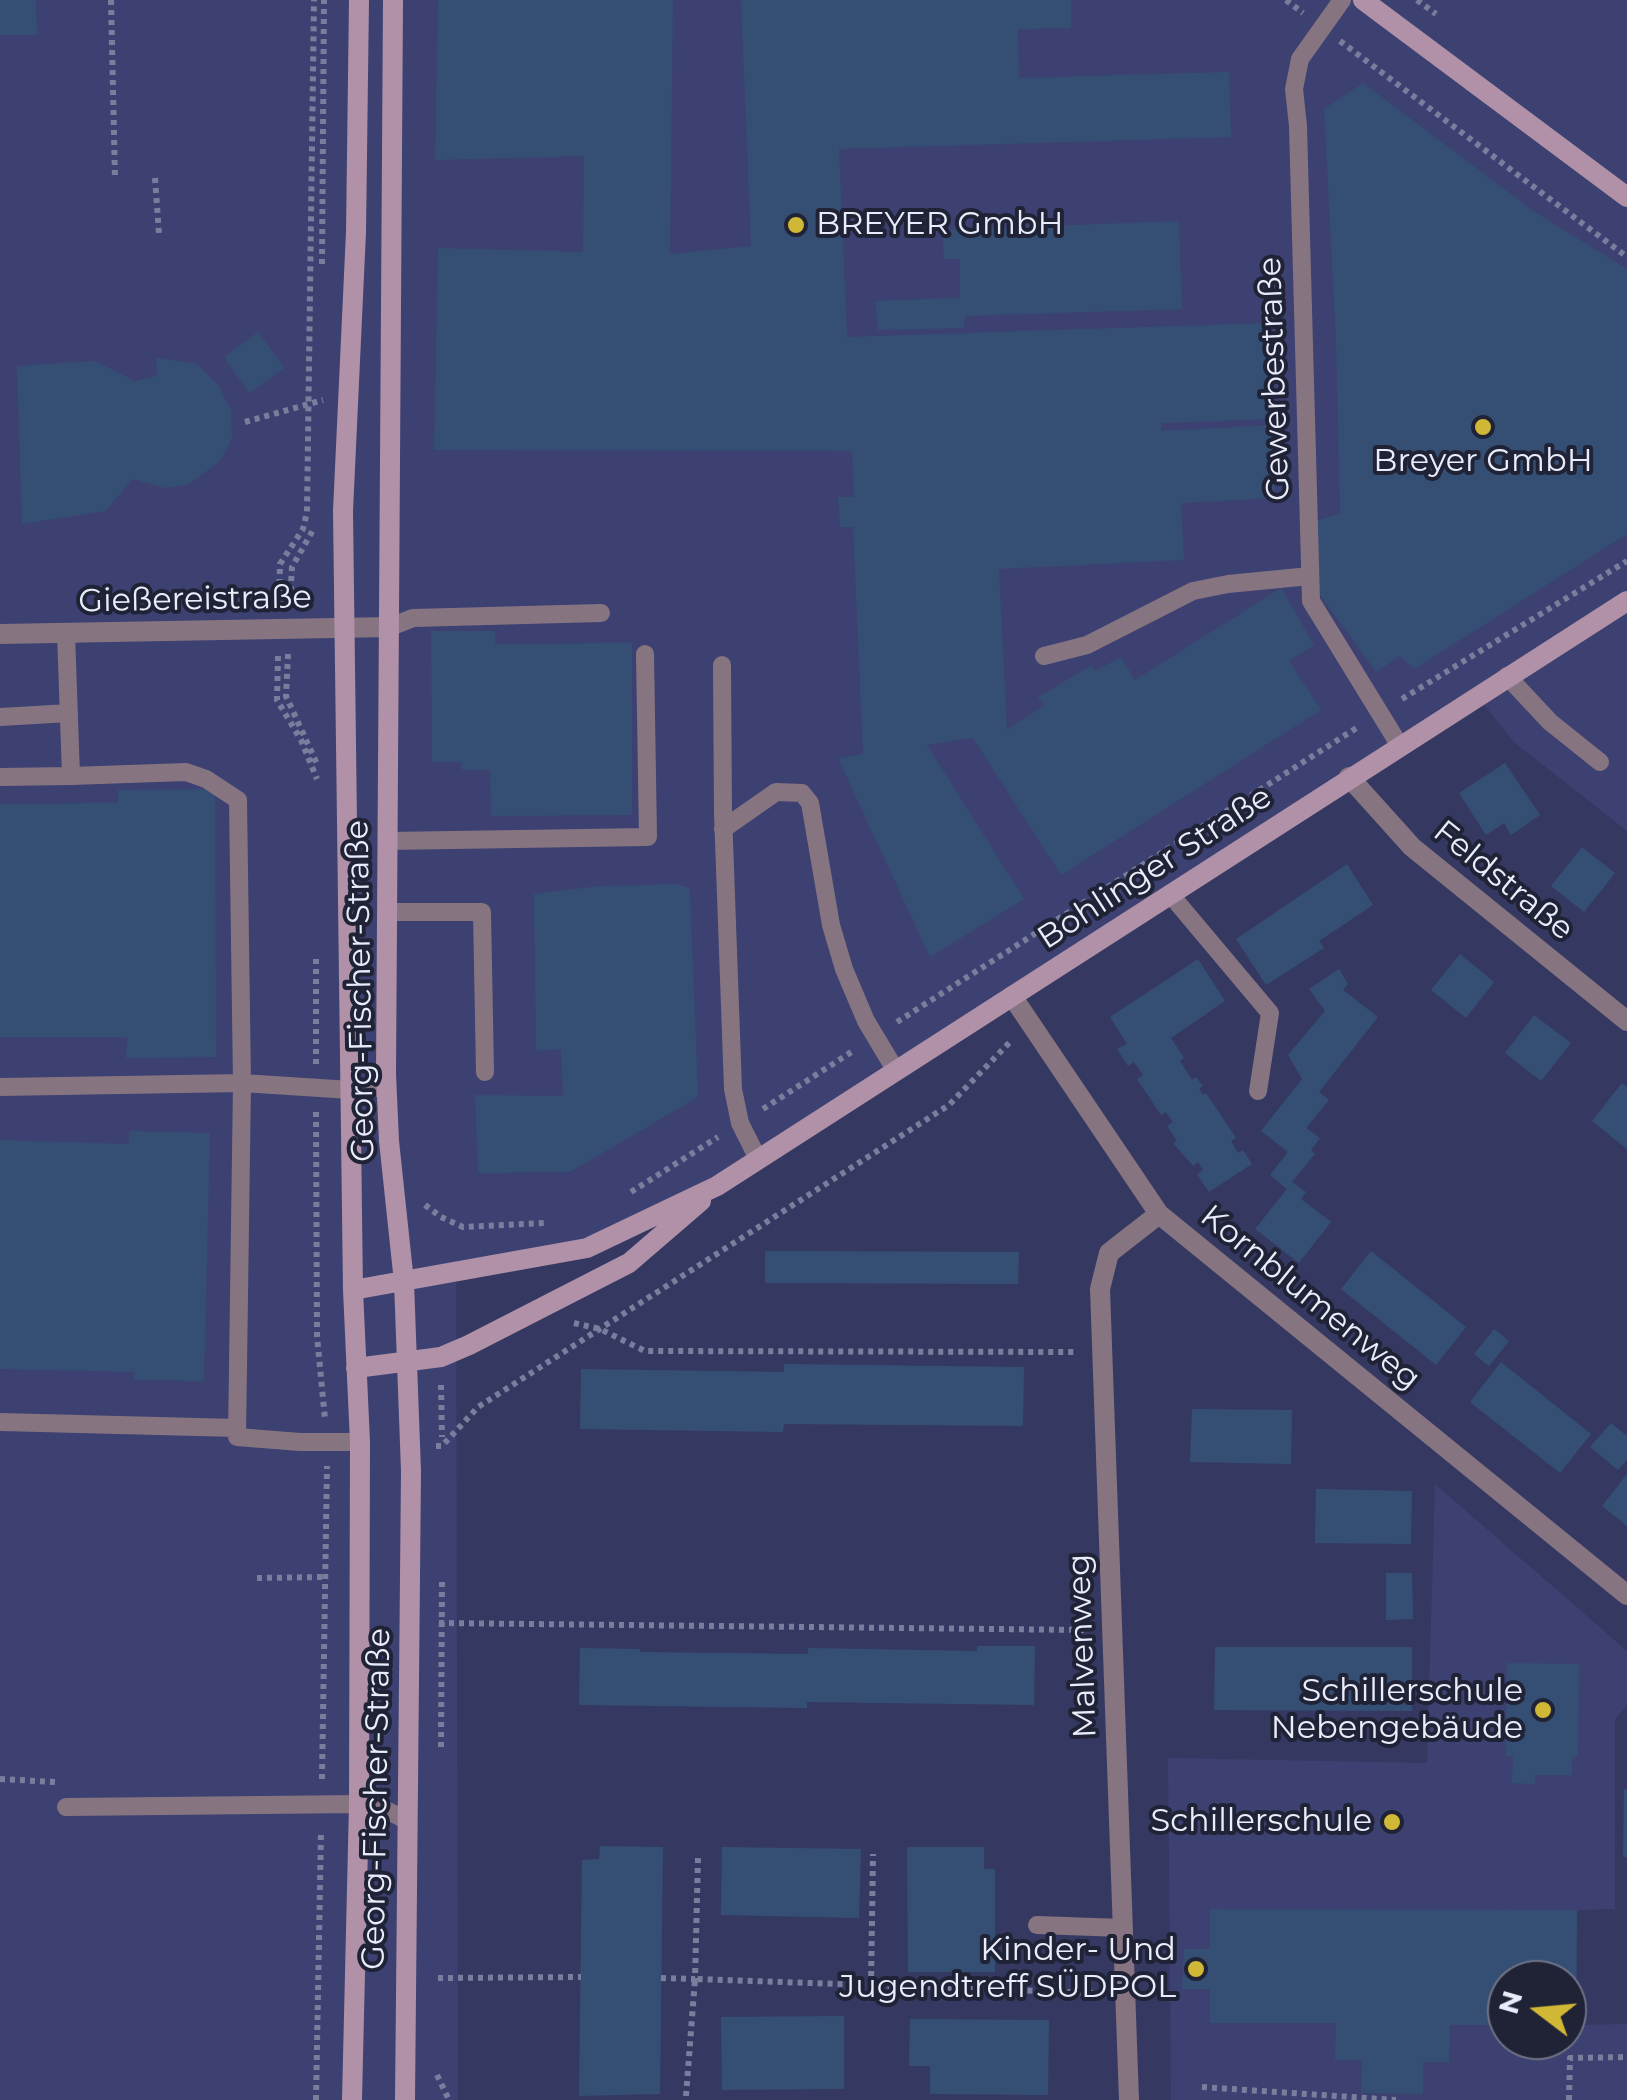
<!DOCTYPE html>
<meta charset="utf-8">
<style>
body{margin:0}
#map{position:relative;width:1627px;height:2100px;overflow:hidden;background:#353962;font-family:Montserrat,sans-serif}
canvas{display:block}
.north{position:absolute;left:1487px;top:1960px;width:100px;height:100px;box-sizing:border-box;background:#202336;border:2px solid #707385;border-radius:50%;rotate:286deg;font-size:28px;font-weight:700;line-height:40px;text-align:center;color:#e9ecfb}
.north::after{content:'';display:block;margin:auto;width:35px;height:45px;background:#d0b736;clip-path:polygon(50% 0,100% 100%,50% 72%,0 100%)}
</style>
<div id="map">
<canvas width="1627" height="2100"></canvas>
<div class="north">N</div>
</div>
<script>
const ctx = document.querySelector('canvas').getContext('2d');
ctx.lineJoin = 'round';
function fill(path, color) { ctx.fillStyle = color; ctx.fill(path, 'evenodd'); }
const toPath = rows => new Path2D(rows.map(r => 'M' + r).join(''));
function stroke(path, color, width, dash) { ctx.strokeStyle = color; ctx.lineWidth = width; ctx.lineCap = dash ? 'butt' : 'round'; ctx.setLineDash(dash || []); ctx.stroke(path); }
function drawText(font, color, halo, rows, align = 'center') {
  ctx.font = font + ' Montserrat,sans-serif'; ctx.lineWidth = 8; ctx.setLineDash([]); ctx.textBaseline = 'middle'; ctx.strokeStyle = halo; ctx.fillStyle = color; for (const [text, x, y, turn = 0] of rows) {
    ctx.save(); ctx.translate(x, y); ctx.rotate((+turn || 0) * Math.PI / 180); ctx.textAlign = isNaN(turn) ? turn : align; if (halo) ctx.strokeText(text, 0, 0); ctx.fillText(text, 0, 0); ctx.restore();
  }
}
const built = toPath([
 [0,0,1627,0,1627,831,1514,742,1477,696,627,1231,456,1273,458,2100,0,2100],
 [1435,1484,1627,1651,1627,1705,1615,1719,1615,1909,1577,1910,1576,2025,1627,2024,1627,2100,1171,2100,1168,1758,1427,1763],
 [1507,1980,1567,1980,1567,2040,1507,2040]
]);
const building = toPath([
 [0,0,36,0,37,35,0,35],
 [438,0,673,0,670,254,751,246,741,0,1071,0,1071,28,1018,29,1019,78,1229,72,1231,137,839,149,847,337,1266,323,1269,419,1162,423,1161,431,1272,425,1275,498,1181,503,1184,560,999,569,1007,730,1045,705,1037,698,1092,665,1095,671,1121,657,1135,680,1281,588,1314,645,1289,661,1321,710,1061,875,973,738,927,745,1024,899,930,957,838,758,863,754,853,527,840,527,838,497,854,497,852,451,434,450,438,248,583,252,584,156,435,160],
 [1363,83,1536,213,1627,269,1627,534,1414,669,1400,656,1376,672,1315,588,1315,521,1340,514,1336,340,1324,109],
 [1179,221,1182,309,965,316,964,328,878,330,875,301,960,298,960,259,944,259,942,230],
 [258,332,284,368,249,393,224,357],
 [156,358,197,364,218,385,231,410,232,438,220,461,189,484,164,488,133,479,105,511,22,524,17,366,95,361,135,381,157,376],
 [431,631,495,631,495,644,632,643,632,815,491,816,490,770,462,770,462,762,432,762],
 [1505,763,1540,815,1511,835,1504,823,1486,835,1459,793],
 [215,789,216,1057,126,1058,127,1037,0,1037,0,804,118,803,118,790],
 [1582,847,1615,873,1584,912,1551,886],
 [1347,864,1373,905,1319,941,1324,948,1266,985,1236,939],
 [676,884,690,888,698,1097,570,1172,478,1173,475,1095,563,1096,561,1049,536,1051,534,894,600,886],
 [1460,954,1494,982,1466,1018,1431,990],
 [1198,959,1225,1001,1171,1038,1184,1058,1180,1061,1192,1080,1196,1077,1203,1086,1199,1089,1203,1095,1206,1093,1236,1138,1231,1141,1238,1153,1243,1150,1252,1164,1209,1192,1197,1174,1203,1170,1198,1162,1193,1166,1173,1143,1177,1141,1167,1126,1173,1122,1166,1112,1161,1115,1137,1079,1143,1075,1134,1062,1128,1066,1117,1049,1127,1044,1110,1017],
 [1339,969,1348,984,1343,990,1378,1017,1319,1092,1329,1100,1306,1128,1320,1138,1311,1150,1315,1154,1292,1182,1306,1192,1301,1199,1331,1222,1299,1263,1255,1229,1287,1189,1270,1175,1288,1152,1261,1131,1302,1079,1288,1055,1325,1011,1309,989],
 [1534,1015,1571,1043,1541,1081,1505,1053],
 [1622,1083,1627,1087,1627,1149,1592,1121],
 [129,1131,210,1133,204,1381,134,1380,135,1372,0,1369,0,1140,129,1144],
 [765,1251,1019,1252,1018,1284,765,1283],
 [1371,1251,1466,1327,1436,1365,1341,1289],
 [1494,1329,1509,1341,1489,1366,1474,1354],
 [1501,1362,1591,1434,1560,1473,1470,1402],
 [784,1364,1024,1367,1023,1426,784,1424,783,1432,580,1429,581,1369,784,1372],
 [1192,1409,1292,1410,1291,1464,1190,1462],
 [1611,1423,1627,1436,1627,1460,1618,1470,1590,1447],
 [1627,1474,1627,1526,1602,1506],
 [1316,1489,1412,1491,1411,1544,1315,1543],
 [1386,1573,1412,1573,1413,1619,1386,1620],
 [977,1646,1035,1646,1034,1705,807,1702,807,1708,579,1705,580,1648,640,1649,640,1652,808,1654,808,1648,977,1651],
 [1215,1647,1412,1647,1412,1711,1214,1710],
 [1507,1663,1579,1664,1578,1757,1572,1757,1572,1775,1535,1775,1535,1784,1512,1783,1513,1756,1506,1756],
 [1624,1789,1627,1789,1627,1857,1623,1857],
 [600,1846,663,1847,660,2094,579,2096,582,1860,599,1859],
 [722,1847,861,1849,859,1918,721,1915],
 [907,1847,984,1847,984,1869,995,1869,995,1972,908,1972],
 [1210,1909,1577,1910,1576,2025,1567,2025,1567,1980,1507,1980,1507,2025,1450,2025,1449,2062,1423,2062,1423,2094,1361,2093,1362,2060,1335,2060,1336,2023,1210,2023,1210,1989,1182,1989,1184,1949,1210,1949],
 [844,2016,844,2089,722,2090,721,2017],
 [910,2019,1049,2020,1048,2095,930,2094,930,2066,909,2066]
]);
const path = toPath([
 [111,0,115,178],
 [1286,0,1303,13],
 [1417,0,1436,14],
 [1340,41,1627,257],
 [155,178,159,234],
 [322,264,324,0],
 [245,422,323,400],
 [290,601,292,567,313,530],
 [279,604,280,564,303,529,307,512,314,0],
 [288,654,286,696,317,764],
 [278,656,277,700,301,740,317,779],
 [1402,699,1627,561],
 [897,1022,1358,727],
 [316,1064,316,957],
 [763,1109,853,1051],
 [316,1112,317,1336,325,1419],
 [631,1192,718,1137],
 [425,1205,441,1217,463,1227,546,1223],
 [574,1323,600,1329,645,1351,1076,1352],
 [441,1385,442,1437],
 [436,1446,442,1446,478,1407,949,1105,1011,1041],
 [257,1578,324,1577],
 [439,1623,1086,1630],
 [441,1747,442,1580],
 [0,1779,55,1782],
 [322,1779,327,1466],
 [438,1978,581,1977],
 [661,1978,695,1979,698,1857],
 [871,1986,873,1854],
 [437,2075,449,2100],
 [1202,2087,1396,2100],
 [686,2096,695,1979,1098,1993],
 [316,2100,321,1831],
 [1569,2100,1570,2058,1627,2057]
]);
const lane = toPath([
 [1342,0,1300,59,1294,89,1298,126,1311,601,1400,746],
 [390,627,413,618,601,613],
 [66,633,71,776,186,772,206,779,238,800,242,1083,351,1090,387,1087],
 [1044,656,1087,645,1193,591,1228,584,1310,576],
 [722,665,723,813,733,1089,740,1123,758,1159],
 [1507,676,1550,722,1600,762],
 [0,717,69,713],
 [0,777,71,776],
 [723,829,776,792,802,793,810,803,831,925,844,969,866,1021,896,1071],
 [388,841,648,837,645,654],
 [1170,894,1270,1013,1258,1091],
 [388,912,482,912,485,1072],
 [0,1087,242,1083,237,1437,300,1442,360,1442],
 [0,1422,237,1428],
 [66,1807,359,1804,380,1807,406,1820],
 [1037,1925,1123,1928]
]);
const street = toPath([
 [0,634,390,627],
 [1349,777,1412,847,1627,1021],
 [1012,996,1159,1214,1627,1595],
 [1129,2100,1100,1289,1109,1253,1159,1214]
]);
const secondary = toPath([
 [393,0,386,1074,389,1141,404,1282,411,1471,405,2100],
 [1363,0,1627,197],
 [353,1290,587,1248,717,1186,1627,601],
 [356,1368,441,1357,469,1345,629,1263,701,1201],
 [352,2100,359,1804,360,1442,353,1290,343,511,356,232,359,0]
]);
const markers = [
 [796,225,10,"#d0b736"],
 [1483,427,10,"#d0b736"],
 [1543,1710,10,"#d0b736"],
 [1392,1822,10,"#d0b736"],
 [1196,1969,10,"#d0b736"]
];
const poiNames = [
 ["BREYER GmbH",816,225,"left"],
 ["Breyer GmbH",1483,462,"center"],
 ["Schillerschule",1523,1692],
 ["Nebengebäude",1523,1729],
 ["Schillerschule",1372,1822],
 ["Kinder- Und",1176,1951],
 ["Jugendtreff SÜDPOL",1176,1988]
];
const streetNames = [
 ["Gewerbestraße",1275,379,-92],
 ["Gießereistraße",195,600,-1],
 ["Bohlinger Straße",1155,868,-33],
 ["Feldstraße",1503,881,39],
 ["Georg-Fischer-Straße",361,991,-91],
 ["Kornblumenweg",1310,1298,39],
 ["Malvenweg",1083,1646,-92],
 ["Georg-Fischer-Straße",377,1799,-89]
];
fill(built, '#3c4171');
fill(building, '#354f74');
stroke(path, '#7a7e9d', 6, [5, 5]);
stroke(lane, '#877481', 18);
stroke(street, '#877481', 20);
stroke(secondary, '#b091a7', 20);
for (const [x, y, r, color] of markers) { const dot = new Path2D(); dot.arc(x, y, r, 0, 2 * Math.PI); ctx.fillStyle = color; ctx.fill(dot); stroke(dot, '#202336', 4); }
drawText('32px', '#e9ecfb', '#202336', poiNames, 'right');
drawText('32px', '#e9ecfb', '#202336', streetNames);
</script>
